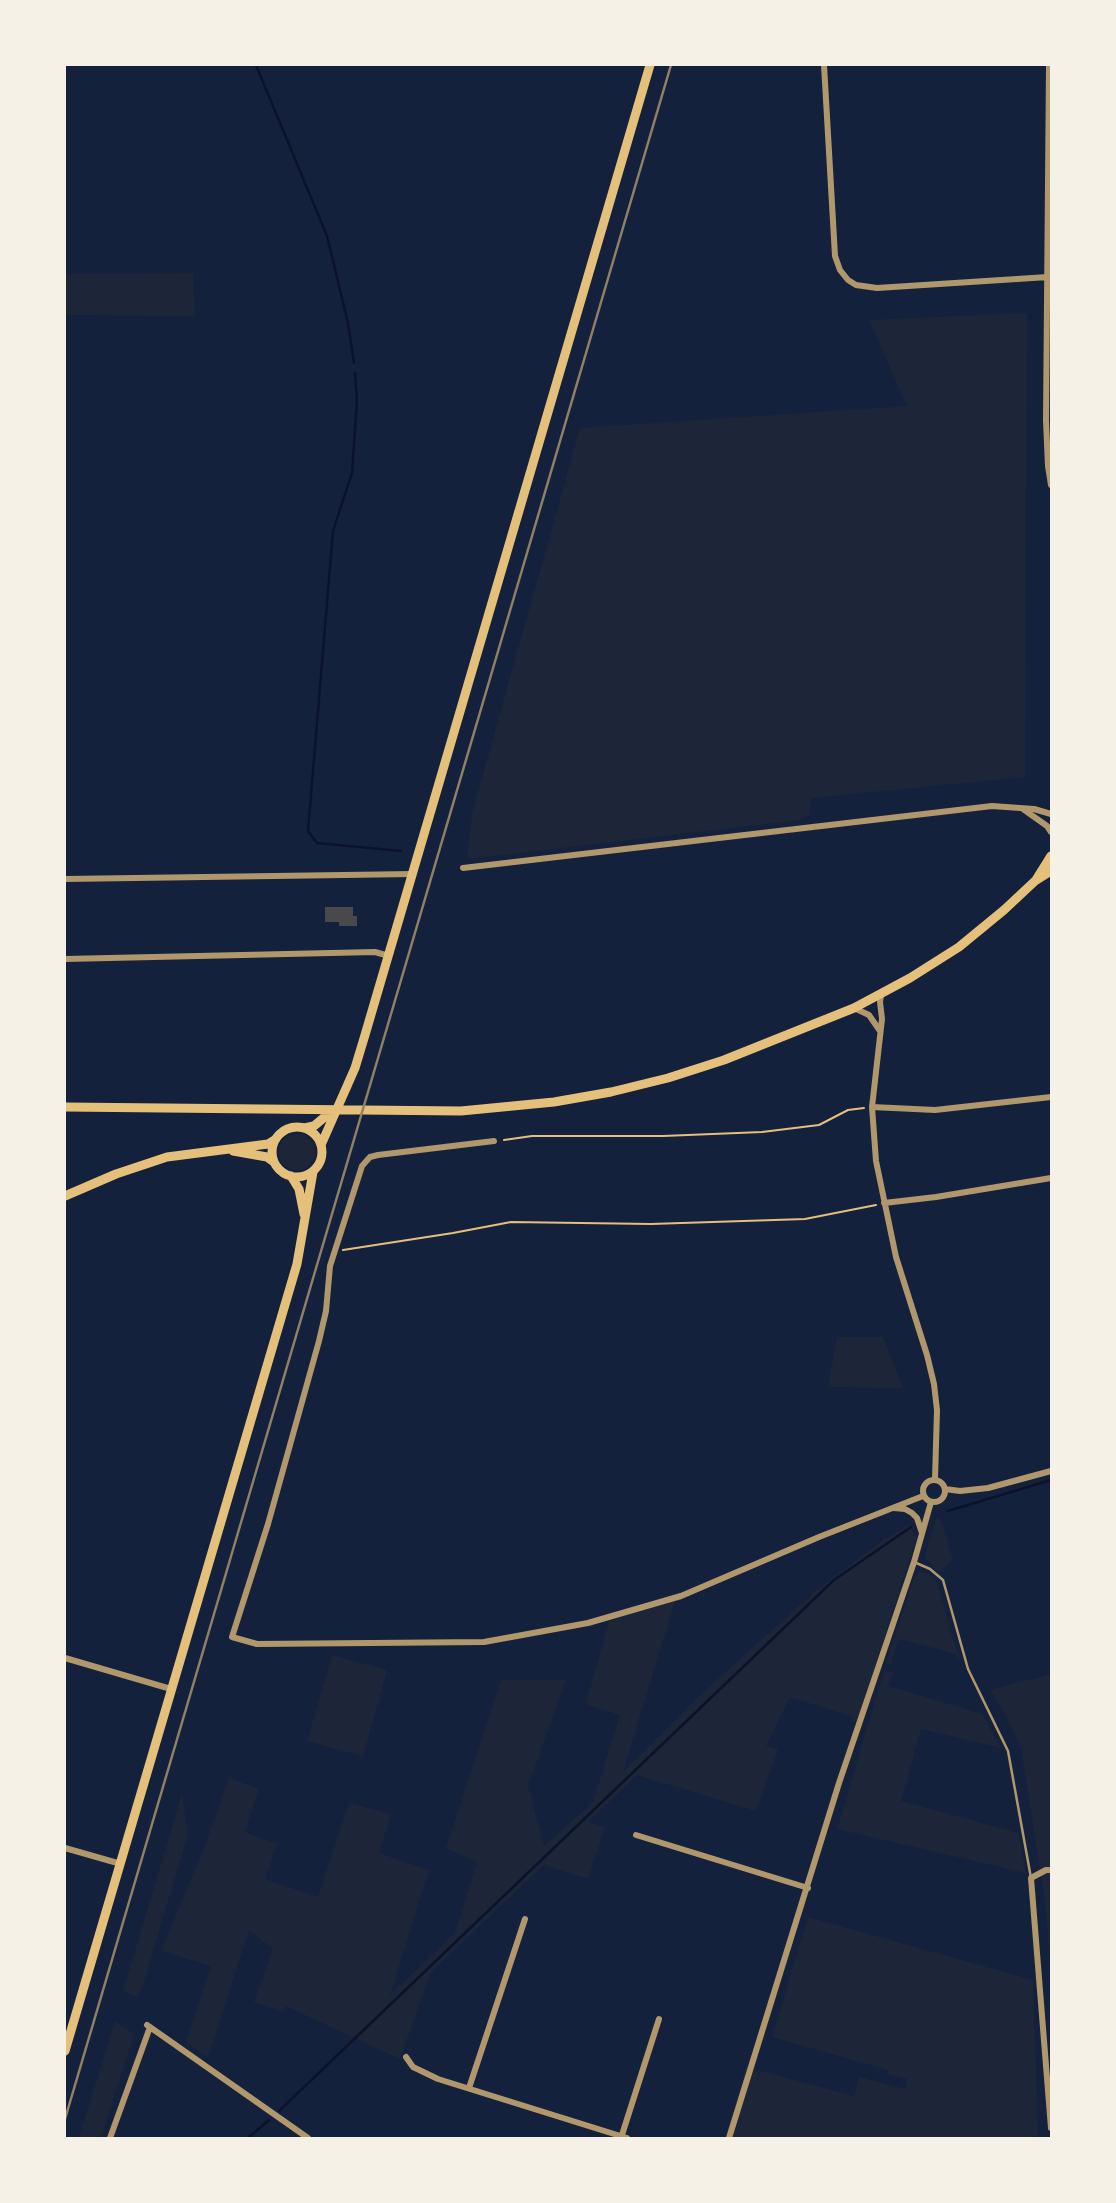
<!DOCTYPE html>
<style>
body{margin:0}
#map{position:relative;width:1116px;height:2203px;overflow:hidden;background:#14213d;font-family:"Times New Roman",serif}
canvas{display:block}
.frame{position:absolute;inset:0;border:66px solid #f6f1e7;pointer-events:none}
</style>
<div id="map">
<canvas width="1116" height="2203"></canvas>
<div class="frame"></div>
</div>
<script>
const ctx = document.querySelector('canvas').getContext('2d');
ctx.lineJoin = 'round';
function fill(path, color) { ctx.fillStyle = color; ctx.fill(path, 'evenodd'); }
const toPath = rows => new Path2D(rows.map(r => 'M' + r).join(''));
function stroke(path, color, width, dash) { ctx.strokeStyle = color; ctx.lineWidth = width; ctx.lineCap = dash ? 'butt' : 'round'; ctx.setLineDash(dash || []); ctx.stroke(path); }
const green = toPath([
 [193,273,195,316,65,315,65,274],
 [1027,313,1025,777,811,798,809,816,803,817,800,820,467,859,472,813,580,428,907,406,869,320],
 '279 1152a18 18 0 1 1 36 0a18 18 0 1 1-36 0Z',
 [837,1337,883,1337,903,1388,828,1387],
 [940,1518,953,1559,939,1572,932,1567,933,1565,926,1559,925,1554,936,1519],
 [911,1524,914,1535,917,1536,858,1720,852,1722,853,1717,790,1697,766,1746,778,1749,756,1811,637,1775,588,1822,605,1827,588,1879,544,1865,431,1972,400,2059,286,2006,283,2012,254,2002,273,1949,249,1930,208,2058,186,2042,211,1966,161,1951,206,1843,229,1778,259,1789,245,1832,277,1844,265,1879,318,1897,349,1803,391,1814,379,1853,429,1870,390,1995,455,1933,477,1862,446,1848,501,1680,566,1680,528,1786,544,1846,593,1802,620,1715,586,1704,609,1621,675,1601,623,1772,709,1687,813,1593,884,1539],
 [919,1572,929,1574,937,1581,952,1637,961,1659,957,1660,956,1654,899,1639,891,1662,895,1666,886,1663,913,1581],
 [332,1655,387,1670,363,1756,307,1741],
 [884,1671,893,1672,889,1686,982,1714,1001,1748,921,1729,901,1801,1018,1833,1026,1873,837,1829],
 [1051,1674,1051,1965,1044,1894,1021,1748,1005,1714,990,1690],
 [182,1794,188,1834,142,1988,137,1997,123,1991],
 [808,1917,1033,1980,1038,2138,725,2138,746,2067,854,2096,859,2077,906,2089,907,2079,887,2074,888,2070,772,2037],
 [115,2021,134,2034,101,2138,79,2138]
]);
const stream = toPath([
 [256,65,327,236,348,323,354,363],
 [355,373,357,400,352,473,333,531,308,831,317,843,401,851],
 [948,1511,1051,1480],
 [279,2111,834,1580,911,1527],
 [248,2138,269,2120]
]);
const building = toPath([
 [325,907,353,907,353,916,357,916,357,926,339,926,339,922,325,922]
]);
const path = toPath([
 [504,1140,532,1136,663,1136,762,1132,819,1125,848,1110,864,1108],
 [343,1250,453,1233,511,1222,651,1224,805,1219,876,1205]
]);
const service = toPath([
 [914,1562,930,1569,943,1580,968,1669,1008,1751,1031,1878]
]);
const minor = toPath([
 [824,65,835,256,840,270,848,280,856,285,877,288,1048,277],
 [1049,65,1046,420,1048,466,1051,485],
 [1023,809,1047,826,1051,832],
 [463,868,992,806,1034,809,1051,814],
 [65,879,413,874],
 [65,959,375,952,389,956],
 [881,995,880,1002,882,1019,872,1107,876,1161,896,1257,927,1355,934,1384,937,1410,935,1479],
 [854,1008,869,1015,880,1031],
 [872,1107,935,1110,1051,1097],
 [494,1141,378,1155,370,1157,362,1166,330,1266,326,1311,319,1341,268,1524,232,1637,257,1644,484,1642,588,1623,681,1596,819,1537,923,1496],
 [884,1203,936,1197,1051,1178],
 '923 1491a11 11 0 1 1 22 0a11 11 0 1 1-22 0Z',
 [945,1489,960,1491,988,1488,1051,1471],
 [894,1508,905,1509,912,1513,917,1518,922,1533],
 [65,1658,171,1689],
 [636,1835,808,1888],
 [65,1848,121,1864],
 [1051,1870,1046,1870,1031,1878,1051,2128],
 [147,2025,308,2138],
 [406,2057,413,2067,438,2079,627,2138],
 [469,2088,525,1919],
 [110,2138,150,2027],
 [621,2138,659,2019],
 [729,2138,839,1783,914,1562,931,1502]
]);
const secondary = toPath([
 [1036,880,1051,856],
 [65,1107,461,1111,554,1102,611,1092,668,1078,724,1060,854,1008,910,978,959,947,1004,910,1035,881,1051,871],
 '272 1152a25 25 0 1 1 50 0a25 25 0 1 1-50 0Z',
 [304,1128,314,1126,333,1110],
 [321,1145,355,1068,365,1035,650,65],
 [233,1151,267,1157,274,1162],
 [291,1176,299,1189,304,1214],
 [65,1196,116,1174,167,1157,268,1144,276,1139],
 [65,2051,297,1264,313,1172]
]);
const rail = toPath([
 [65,2119,671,65]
]);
fill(green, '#1d2539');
stroke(stream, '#0b132b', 2.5);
fill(building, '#48494c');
stroke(path, '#e5c07b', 2);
stroke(service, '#b1986c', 2.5);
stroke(minor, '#b1986c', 6);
stroke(secondary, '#e5c07b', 9);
stroke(rail, '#918062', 2.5);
</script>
